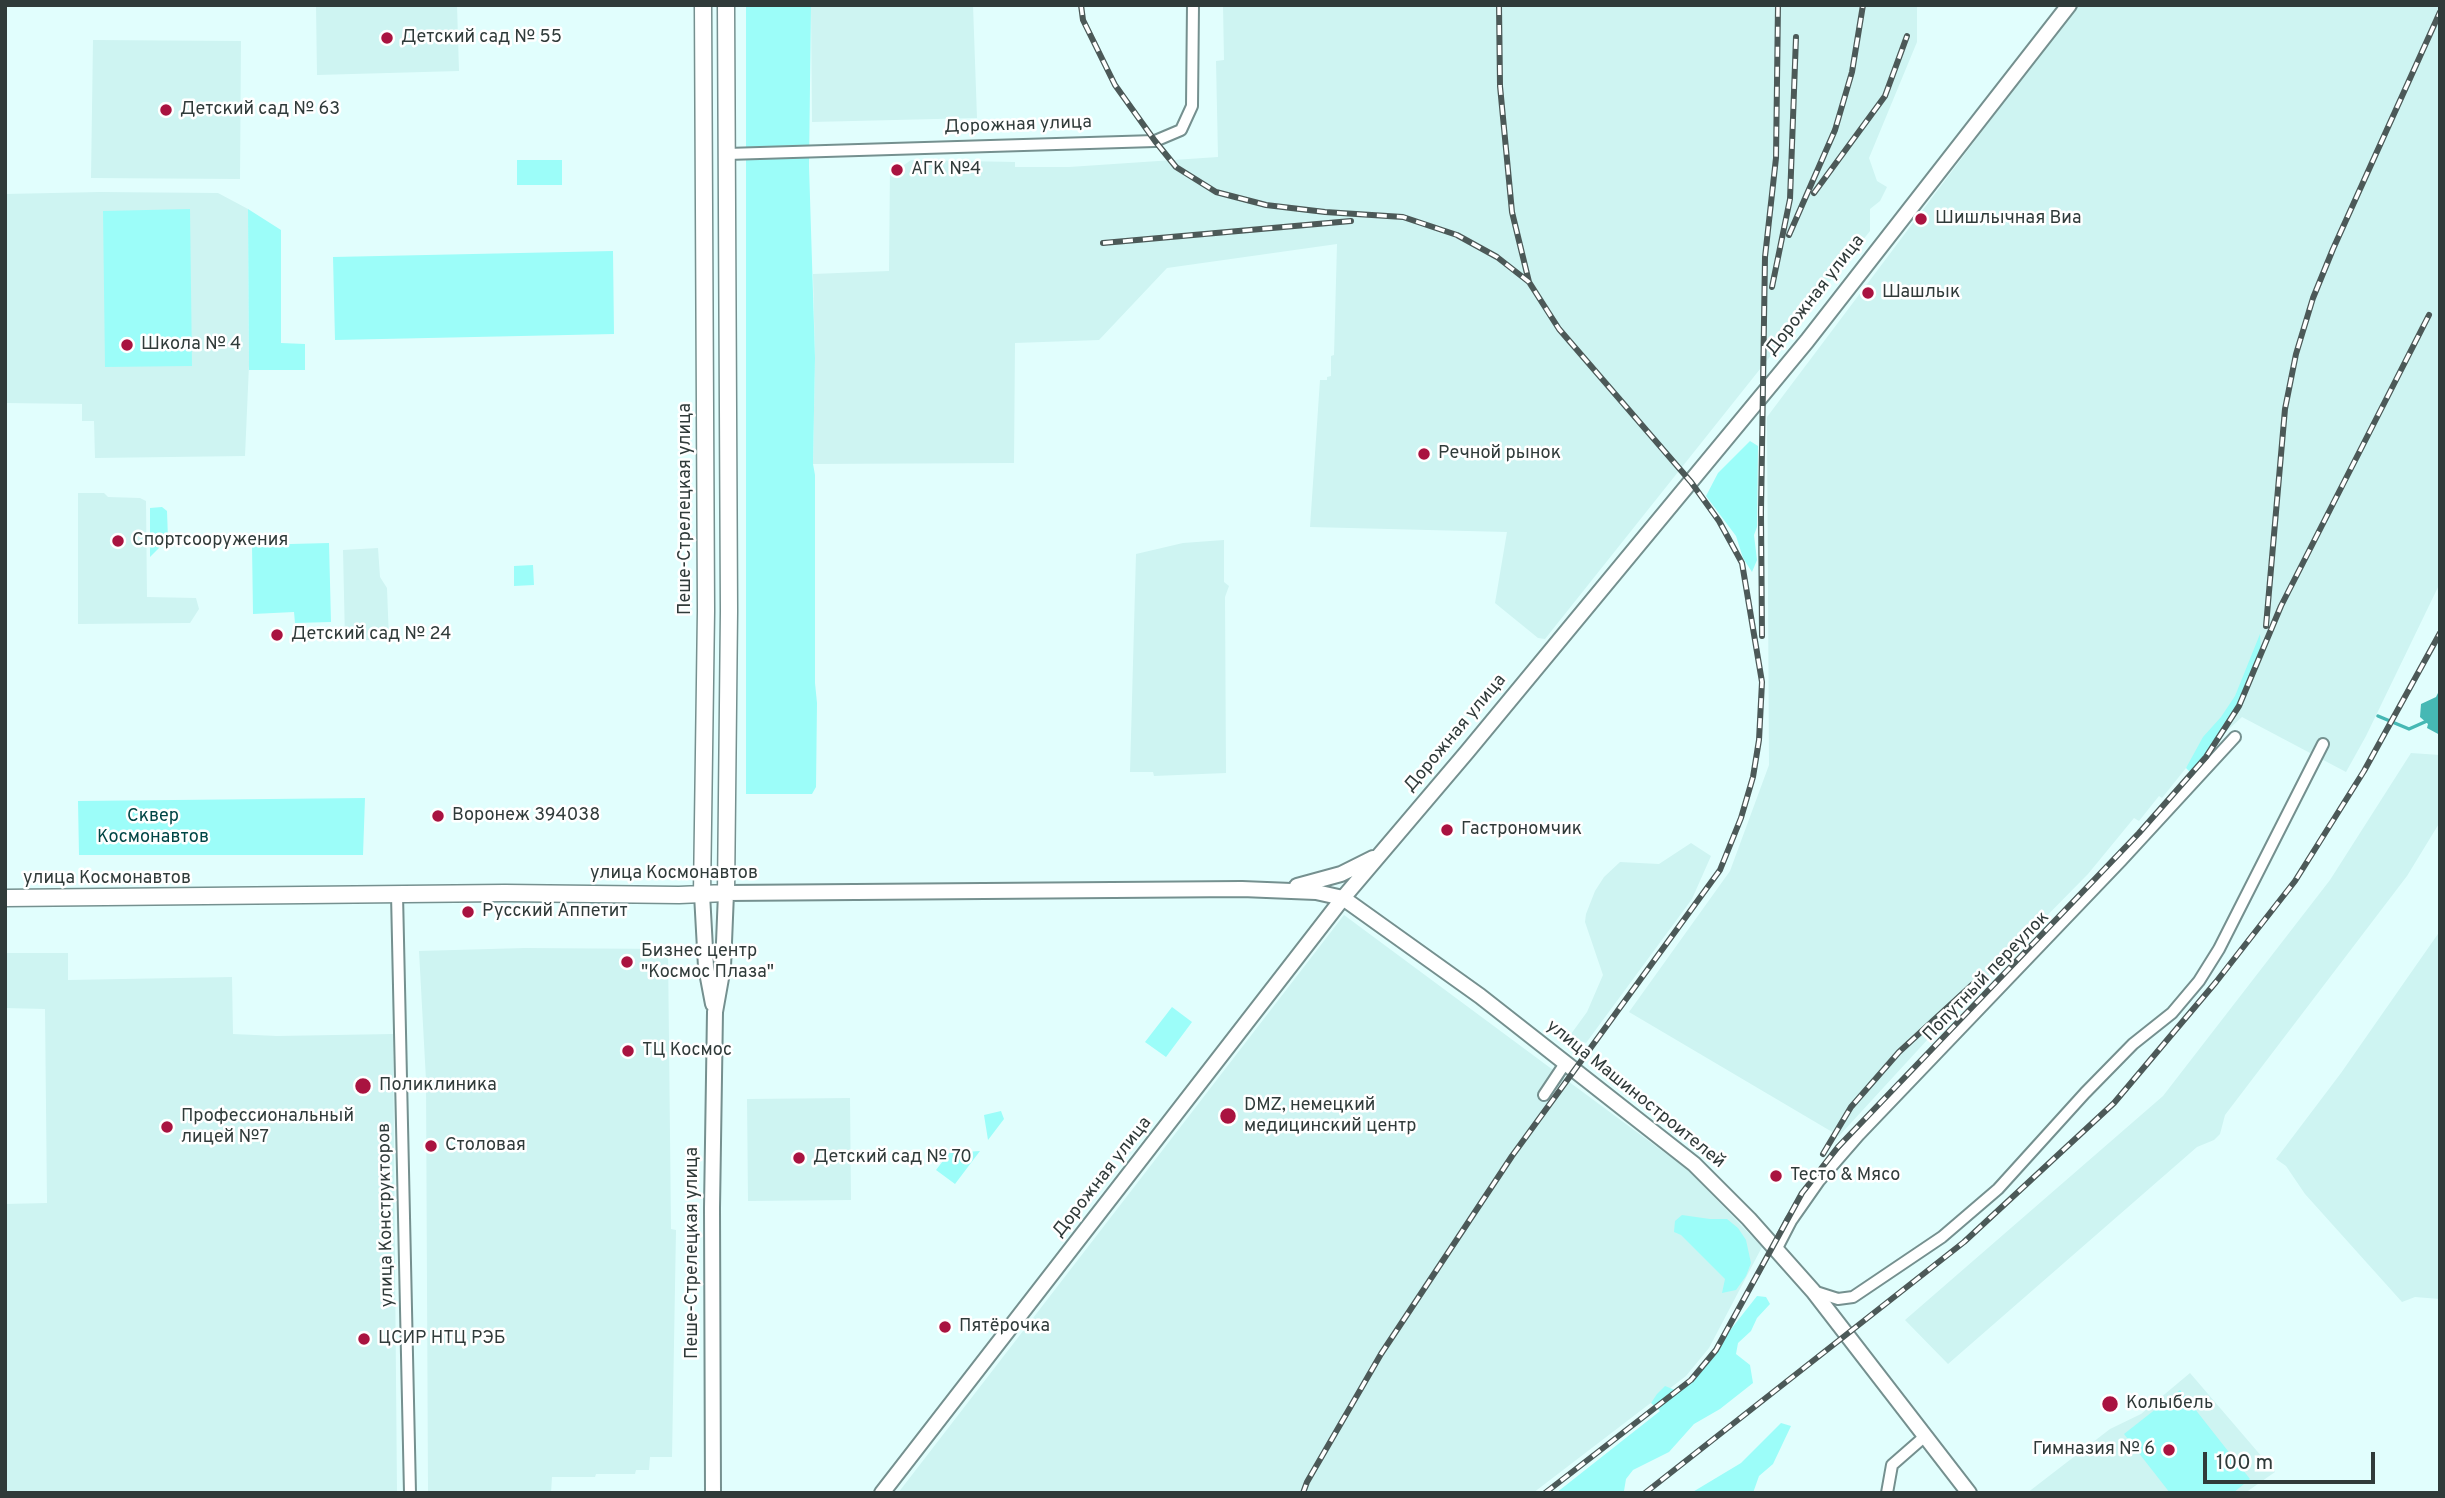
<!DOCTYPE html>
<meta charset="utf-8">
<style>
body{margin:0}
#map{position:relative;width:2445px;height:1498px;overflow:hidden;background:#e1fefd;font-family:Overpass,sans-serif}
canvas{display:block}
.frame{position:absolute;inset:0;border:7px solid #303b3a;pointer-events:none}
.scale{position:absolute;left:2203px;top:1452px;width:172px;height:32px;box-sizing:border-box;border:4px solid #303b3a;border-top:0;padding-left:9px;font-size:21px;line-height:24px;white-space:nowrap;color:#303b3a;-webkit-text-stroke:5px #fff;paint-order:stroke}
</style>
<div id="map">
<canvas width="2445" height="1498"></canvas>
<div class="frame"></div>
<div class="scale">100 m</div>
</div>
<script>
const ctx = document.querySelector('canvas').getContext('2d');
ctx.lineJoin = 'round';
function fill(path, color) { ctx.fillStyle = color; ctx.fill(path, 'evenodd'); }
const toPath = rows => new Path2D(rows.map(r => 'M' + r).join(''));
function stroke(path, color, width, dash) { ctx.strokeStyle = color; ctx.lineWidth = width; ctx.lineCap = dash ? 'butt' : 'round'; ctx.setLineDash(dash || []); ctx.stroke(path); }
function drawText(font, color, halo, rows, align = 'center') {
  ctx.font = font + ' Overpass,sans-serif'; ctx.lineWidth = 5; ctx.setLineDash([]); ctx.textBaseline = 'middle'; ctx.strokeStyle = halo; ctx.fillStyle = color; for (const [text, x, y, turn = 0] of rows) {
    ctx.save(); ctx.translate(x, y); ctx.rotate((+turn || 0) * Math.PI / 180); ctx.textAlign = isNaN(turn) ? turn : align; if (halo) ctx.strokeText(text, 0, 0); ctx.fillText(text, 0, 0); ctx.restore();
  }
}
const built = toPath([
 [316,5,457,5,459,71,317,75],
 [811,5,973,5,977,118,812,122],
 [1223,5,1917,5,1917,42,1869,158,1877,181,1887,187,1880,201,1870,209,1870,231,1545,639,1538,638,1495,603,1507,532,1310,527,1320,380,1327,380,1327,377,1331,376,1331,356,1334,355,1337,244,1167,268,1099,340,1015,343,1014,463,813,464,815,358,813,274,889,271,890,166,904,165,911,160,1015,162,1015,167,1069,167,1218,157,1216,61,1224,60],
 [2077,5,2440,5,2440,583,2366,736,2346,772,2242,717,2186,768,2162,798,2159,796,2139,821,2134,818,2088,874,1962,1002,1839,1136,1629,1012,1730,871,1769,765,1767,417],
 [93,40,241,41,240,179,91,178],
 [100,192,218,193,248,209,249,365,245,456,95,458,94,421,82,421,82,404,5,403,5,194],
 [78,493,104,493,108,497,140,498,146,501,147,597,196,598,199,609,190,623,78,624],
 [1224,540,1224,582,1229,586,1225,597,1226,773,1154,776,1153,772,1130,772,1136,554,1183,543],
 [378,548,380,577,387,588,389,640,345,640,343,550],
 [2411,753,2440,755,2440,822,2407,876,2225,1115,2220,1134,2214,1140,2197,1147,1948,1364,1905,1320,2163,1096,2330,880],
 [1691,843,1711,856,1692,899,1586,1043,1579,1040,1571,1034,1587,1012,1603,975,1585,922,1586,914,1595,891,1604,877,1620,862,1659,864],
 [1344,915,1688,1170,1762,1247,1709,1348,1686,1376,1533,1493,898,1493],
 [2440,931,2440,1299,2415,1297,2402,1302,2305,1194,2286,1166,2276,1159,2341,1073],
 [525,948,668,949,671,1229,676,1230,672,1457,650,1457,649,1470,636,1470,635,1474,596,1474,595,1477,552,1477,551,1493,428,1493,426,1080,419,951],
 [5,953,68,953,68,980,232,977,233,1034,277,1036,393,1034,397,1493,5,1493,5,1204,47,1203,45,1009,5,1008],
 [850,1098,851,1200,748,1201,747,1099],
 [2190,1373,2275,1472,2245,1493,2027,1493,2110,1429,2141,1414]
]);
const green = toPath([
 [746,5,811,5,809,166,815,358,813,464,815,475,815,683,817,703,816,787,812,794,746,794],
 [517,160,562,160,562,185,517,185],
 [190,209,192,366,105,367,103,211],
 [248,209,281,230,281,343,305,344,305,370,249,370],
 [613,251,614,334,335,340,333,257],
 [1750,441,1758,446,1757,527,1754,535,1757,560,1752,572,1743,558,1736,536,1706,496,1718,473],
 [162,507,167,511,168,539,150,557,150,508],
 [329,543,331,622,295,623,294,612,253,614,252,545],
 [533,565,534,585,514,586,514,566],
 [2260,634,2261,650,2239,706,2206,757,2192,774,2186,768,2203,737,2221,717,2235,696],
 [365,798,363,855,79,855,78,801],
 [1172,1007,1192,1022,1166,1057,1145,1042],
 [1001,1111,1004,1119,988,1140,984,1115],
 [980,1151,955,1184,936,1170,949,1153],
 [1682,1215,1710,1219,1727,1219,1738,1228,1746,1240,1751,1263,1746,1276,1736,1290,1722,1293,1725,1279,1681,1235,1674,1232,1675,1221],
 [1757,1296,1766,1297,1770,1304,1757,1318,1751,1331,1738,1343,1736,1354,1750,1365,1753,1383,1720,1409,1694,1424,1669,1452,1633,1470,1626,1479,1624,1491,1621,1493,1556,1493,1660,1411,1651,1403,1657,1394,1665,1386,1675,1390,1691,1380],
 [2180,1390,2250,1479,2233,1493,2170,1493,2124,1434],
 [1781,1423,1791,1426,1773,1464,1759,1476,1753,1493,1691,1493,1741,1463]
]);
const water = toPath([
 [2440,689,2440,735,2427,728,2428,724,2420,717,2421,704,2436,697]
]);
const stream = toPath([
 [2378,716,2409,729,2427,721]
]);
const minor = toPath([
 [727,154,1155,141,1181,130,1192,106,1193,5],
 [397,894,410,1493],
 [1544,1095,1566,1062],
 [1776,1250,1791,1221,1819,1181,1859,1135,2121,861,2235,737],
 [1813,1291,1838,1299,1853,1297,1942,1237,1998,1189,2085,1093,2133,1044,2172,1013,2199,981,2219,949,2323,744],
 [1887,1493,1892,1465,1924,1437]
]);
const tertiary = toPath([
 [1297,886,1341,874,1373,858],
 [702,894,706,967,713,1004],
 [713,1493,712,1208,715,1012,723,967,726,893,1242,889,1316,892,1343,898,1480,996,1694,1164,1749,1219,1813,1291,1969,1493],
 [882,1493,1343,898,1467,752,1807,341,2069,5]
]);
const secondary = toPath([
 [702,894,706,611,703,5],
 [5,898,505,893,679,895,726,893,729,611,726,5]
]);
const rail = toPath([
 [1081,5,1083,20,1115,85,1155,141,1176,167,1216,192,1266,205,1325,212,1403,217,1457,235,1497,257,1529,282,1559,329,1691,482,1719,521,1742,563,1762,682,1759,740,1753,777,1741,818,1720,870,1512,1156,1381,1354,1307,1482,1303,1493],
 [1499,5,1500,86,1512,212,1529,282],
 [1814,193,1885,96,1907,36],
 [1789,235,1835,130,1852,72,1863,5],
 [1103,243,1351,221],
 [1772,287,1790,199,1796,37],
 [2266,626,2285,409,2296,354,2313,298,2333,249,2440,12],
 [1762,636,1761,512,1765,257,1776,158,1778,5],
 [1823,1154,1851,1107,1899,1052,1973,984],
 [1545,1493,1691,1380,1716,1350,1802,1193,1838,1147,2139,833,2206,757,2239,706,2281,606,2429,315],
 [1645,1493,1964,1242,2114,1103,2216,982,2295,881,2364,771,2440,633]
]);
const markers = [
 [387,38,7,"#a91340"],
 [166,110,7,"#a91340"],
 [897,170,7,"#a91340"],
 [1921,219,7,"#a91340"],
 [1868,293,7,"#a91340"],
 [127,345,7,"#a91340"],
 [1424,454,7,"#a91340"],
 [118,541,7,"#a91340"],
 [277,635,7,"#a91340"],
 [438,816,7,"#a91340"],
 [1447,830,7,"#a91340"],
 [468,912,7,"#a91340"],
 [627,962,7,"#a91340"],
 [628,1051,7,"#a91340"],
 [363,1086,9,"#a91340"],
 [1228,1116,9,"#a91340"],
 [167,1127,7,"#a91340"],
 [431,1146,7,"#a91340"],
 [799,1158,7,"#a91340"],
 [1776,1176,7,"#a91340"],
 [945,1327,7,"#a91340"],
 [364,1339,7,"#a91340"],
 [2110,1404,9,"#a91340"],
 [2169,1450,7,"#a91340"]
];
const poiNames = [
 ["Детский сад № 55",401,38],
 ["Детский сад № 63",180,110],
 ["АГК №4",911,170],
 ["Шишлычная Виа",1935,219],
 ["Шашлык",1882,293],
 ["Школа № 4",141,345],
 ["Речной рынок",1438,454],
 ["Спортсооружения",132,541],
 ["Детский сад № 24",291,635],
 ["Воронеж 394038",452,816],
 ["Гастрономчик",1461,830],
 ["Русский Аппетит",482,912],
 ["Бизнес центр",641,952],
 ["\"Космос Плаза\"",641,973],
 ["ТЦ Космос",642,1051],
 ["Поликлиника",379,1086],
 ["DMZ, немецкий",1244,1106],
 ["медицинский центр",1244,1127],
 ["Профессиональный",181,1117],
 ["лицей №7",181,1138],
 ["Столовая",445,1146],
 ["Детский сад № 70",813,1158],
 ["Тесто & Мясо",1790,1176],
 ["Пятёрочка",959,1327],
 ["ЦСИР НТЦ РЭБ",378,1339],
 ["Колыбель",2126,1404],
 ["Гимназия № 6",2155,1450,"right"]
];
const streetNames = [
 ["Дорожная улица",1018,126,-2],
 ["Дорожная улица",1816,296,-52],
 ["Пеше-Стрелецкая улица",686,509,-90],
 ["Дорожная улица",1456,734,-50],
 ["улица Космонавтов",674,874],
 ["улица Космонавтов",107,879],
 ["Попутный переулок",1987,977,-46],
 ["улица Машиностроителей",1635,1095,39],
 ["Дорожная улица",1103,1178,-52],
 ["улица Конструкторов",387,1215,-91],
 ["Пеше-Стрелецкая улица",693,1253,-90]
];
const parkNames = [
 ["Сквер",153,817],
 ["Космонавтов",153,838]
];
fill(built, '#cef4f2');
fill(green, '#9cfdf9');
fill(water, '#46b8b4');
stroke(stream, '#46b8b4', 3.5);
stroke(minor, '#75908f', 14);
stroke(tertiary, '#75908f', 18);
stroke(secondary, '#75908f', 19);
stroke(minor, '#fff', 10);
stroke(tertiary, '#fff', 14);
stroke(secondary, '#fff', 16);
stroke(rail, '#4c5958', 6);
stroke(rail, '#fff', 3.5, [10]);
for (const [x, y, r, color] of markers) { const dot = new Path2D(); dot.arc(x, y, r, 0, 2 * Math.PI); ctx.fillStyle = color; ctx.fill(dot); stroke(dot, '#fff', 2.5); }
drawText('18px', '#303b3a', '#fff', poiNames, 'left');
drawText('18px', '#303b3a', '#fff', streetNames);
drawText('18px', '#004746', '#fff', parkNames);
</script>
